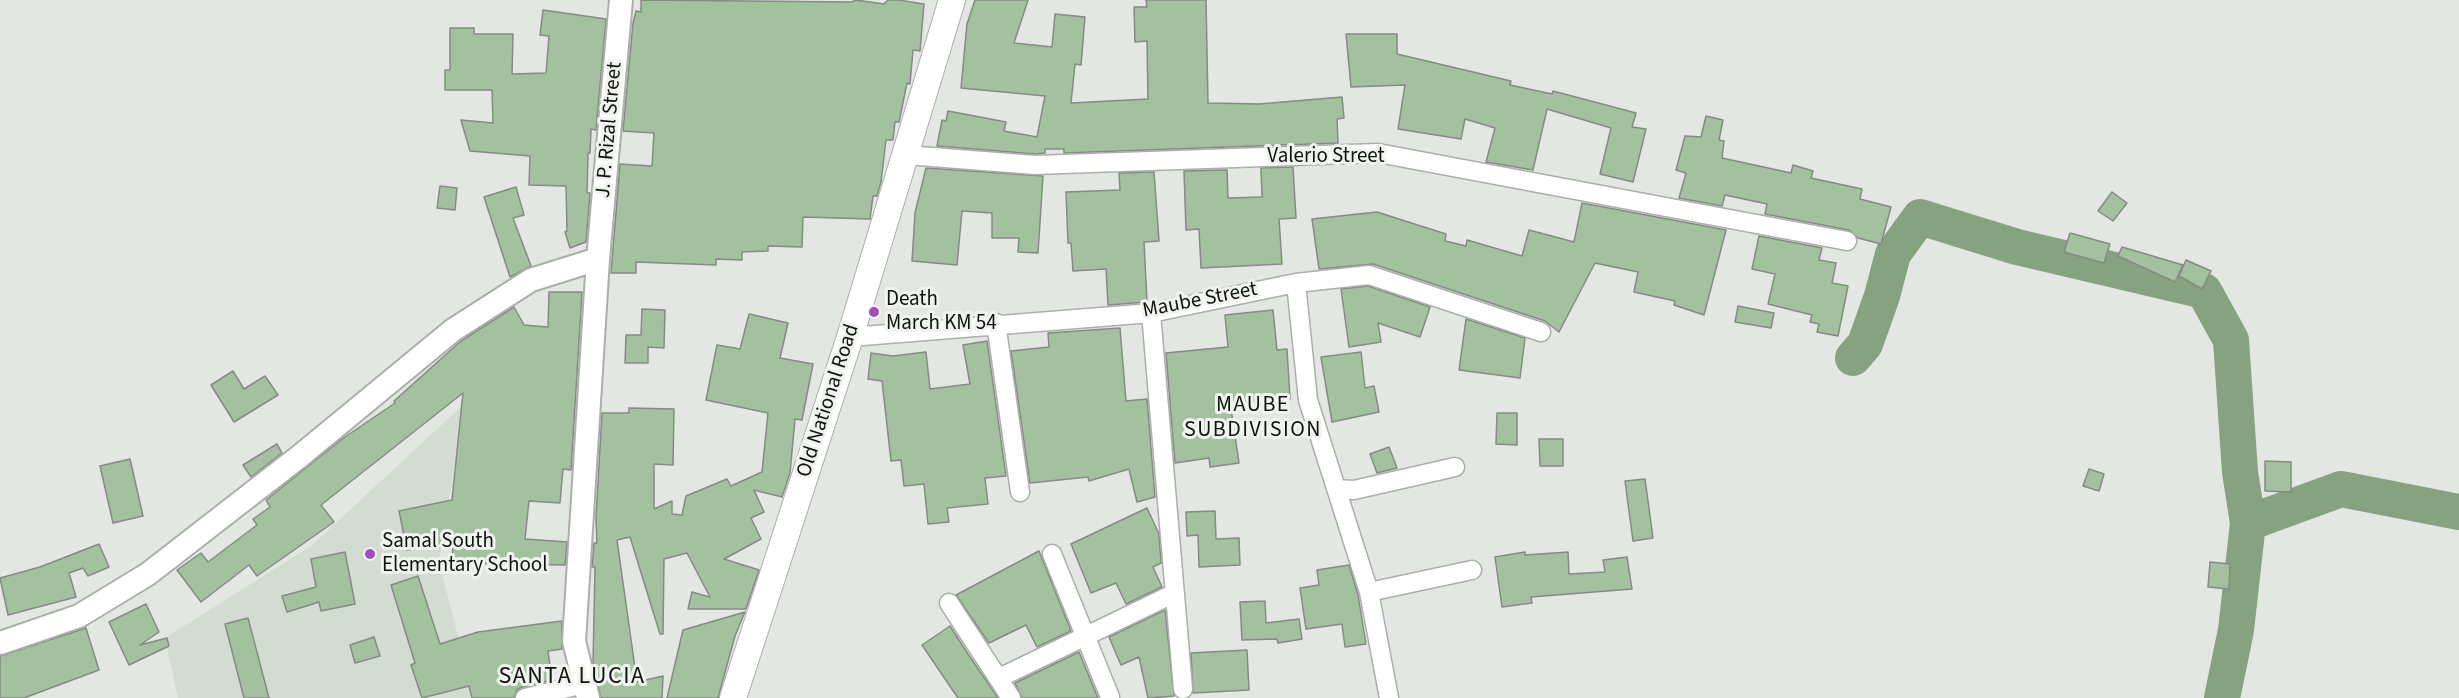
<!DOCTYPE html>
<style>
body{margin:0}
canvas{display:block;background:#e3e7e2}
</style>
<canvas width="2459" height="698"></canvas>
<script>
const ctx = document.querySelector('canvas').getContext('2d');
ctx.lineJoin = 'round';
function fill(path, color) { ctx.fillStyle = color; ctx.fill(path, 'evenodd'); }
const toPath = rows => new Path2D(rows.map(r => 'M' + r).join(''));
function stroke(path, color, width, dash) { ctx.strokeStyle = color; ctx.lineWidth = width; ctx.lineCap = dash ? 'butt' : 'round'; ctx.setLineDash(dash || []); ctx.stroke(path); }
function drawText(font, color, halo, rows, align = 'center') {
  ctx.font = font + ' "Source Sans 3",sans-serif'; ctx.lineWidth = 6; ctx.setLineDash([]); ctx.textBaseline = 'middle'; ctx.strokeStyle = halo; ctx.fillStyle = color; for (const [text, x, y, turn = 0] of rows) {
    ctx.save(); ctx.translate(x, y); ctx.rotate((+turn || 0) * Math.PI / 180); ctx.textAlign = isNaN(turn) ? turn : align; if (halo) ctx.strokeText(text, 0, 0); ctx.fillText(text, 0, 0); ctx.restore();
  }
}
const built = toPath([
 [465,403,439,562,474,698,178,698,165,638,311,546]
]);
const river = toPath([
 [1853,358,1865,344,1882,296,1893,254,1920,217,2017,247,2204,291,2231,340,2240,472,2248,523,2341,489,2459,512],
 [2222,698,2236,630,2248,523]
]);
const building = toPath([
 [641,0,852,2,856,0,884,4,888,0,898,0,924,4,920,51,913,50,910,84,907,83,899,122,895,122,893,140,886,140,881,182,877,196,873,196,870,219,803,217,802,247,768,246,768,251,742,252,742,260,716,259,716,265,636,262,636,273,611,273,620,164,652,166,654,133,623,131,633,23,636,11,641,12,641,0],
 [975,0,1028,0,1014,43,1052,47,1055,14,1085,17,1081,65,1075,64,1071,103,1148,99,1147,41,1135,42,1134,7,1147,7,1146,0,1206,0,1208,103,1259,104,1342,97,1344,118,1337,119,1338,143,1064,153,1064,149,1045,149,1045,153,1035,154,937,146,942,120,946,121,948,111,1006,122,1004,131,1037,137,1045,96,961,88,967,24,975,0],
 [543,10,606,19,596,130,591,129,590,153,588,153,587,193,590,193,586,242,570,248,565,232,567,231,566,186,529,185,530,156,470,151,461,120,493,123,492,90,445,90,445,70,450,70,450,28,474,28,474,34,513,34,512,74,546,73,549,36,540,35,543,10],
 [1346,34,1397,34,1397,54,1511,81,1510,85,1552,94,1553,91,1636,113,1632,127,1646,129,1633,182,1600,174,1611,128,1547,109,1533,170,1486,162,1495,128,1465,119,1461,139,1398,129,1405,85,1351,87,1346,34],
 [1706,116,1723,120,1719,140,1724,141,1722,158,1791,173,1793,165,1813,171,1811,178,1862,189,1860,199,1891,207,1881,244,1858,238,1849,230,1765,214,1767,204,1725,195,1722,206,1679,198,1686,173,1676,170,1685,136,1701,137,1706,116],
 [1293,167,1296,218,1279,219,1282,264,1201,268,1199,229,1186,230,1184,171,1227,170,1228,198,1262,197,1261,168,1293,167],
 [926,168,1043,176,1038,253,1018,252,1019,238,992,238,992,213,962,211,957,265,912,261,915,213,926,168],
 [1154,172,1159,241,1144,242,1147,302,1108,305,1106,269,1073,271,1071,243,1068,243,1066,192,1120,190,1119,173,1154,172],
 [440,186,457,188,455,210,437,208,440,186],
 [516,187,524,215,513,218,531,266,510,277,484,197,516,187],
 [2112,192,2127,203,2113,221,2098,211,2112,192],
 [1582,203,1726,230,1704,315,1674,305,1675,301,1634,292,1638,272,1595,263,1559,332,1545,321,1373,264,1319,269,1312,219,1377,212,1446,234,1445,241,1466,246,1467,240,1522,256,1529,230,1574,242,1582,203],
 [2070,233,2110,244,2104,263,2064,252,2070,233],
 [1759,236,1822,248,1819,260,1836,263,1832,283,1848,286,1838,336,1817,332,1819,324,1810,322,1812,315,1768,304,1775,274,1752,269,1759,236],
 [2122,247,2183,265,2175,282,2118,256,2122,247],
 [2186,260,2211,271,2202,289,2179,276,2186,260],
 [1368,286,1430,307,1420,337,1378,323,1381,342,1349,347,1341,289,1368,286],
 [549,292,582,292,571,470,563,469,560,503,529,501,525,539,567,542,565,565,452,563,453,542,407,550,399,511,452,500,463,393,321,505,334,522,257,576,249,565,201,602,177,570,201,553,208,562,257,525,253,519,270,507,266,500,342,439,395,403,394,401,461,341,514,307,524,325,548,327,549,292],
 [1738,306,1774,313,1771,328,1735,322,1738,306],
 [642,309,665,310,664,348,648,347,648,363,625,363,626,335,641,335,642,309],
 [1273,310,1277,350,1287,349,1290,399,1230,402,1239,463,1210,467,1209,458,1175,463,1166,353,1228,347,1225,315,1273,310],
 [749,314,788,323,780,358,813,364,802,420,795,419,790,473,782,497,754,490,764,512,751,518,761,539,724,559,759,570,746,609,688,609,692,592,710,597,687,553,664,559,663,634,660,634,630,537,617,540,637,682,663,676,662,698,601,698,593,663,595,567,592,567,594,543,597,543,596,517,602,413,629,413,629,408,674,409,673,465,654,464,654,509,672,501,672,514,682,515,686,496,727,479,731,486,762,472,768,413,706,400,717,345,740,349,749,314],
 [1466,319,1525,338,1520,378,1459,370,1466,319],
 [1120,328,1126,401,1147,399,1155,497,1137,502,1129,469,1089,481,1088,477,1030,483,1011,351,1049,347,1048,333,1120,328],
 [987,341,1006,476,985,478,988,504,947,508,949,522,928,524,924,484,904,486,901,460,891,461,882,381,868,379,871,353,893,356,926,352,930,389,970,384,963,345,987,341],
 [1361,352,1365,388,1374,386,1379,412,1332,422,1321,357,1361,352],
 [233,371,244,389,265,376,278,395,234,422,211,385,233,371],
 [1497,413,1517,413,1517,445,1496,444,1497,413],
 [1539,439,1563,439,1563,466,1540,466,1539,439],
 [277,444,282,453,251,477,243,465,277,444],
 [1389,447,1397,468,1377,473,1370,454,1389,447],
 [130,459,143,516,113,523,100,466,130,459],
 [2265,461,2291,462,2291,492,2265,491,2265,461],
 [2089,469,2104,474,2099,491,2083,486,2089,469],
 [1645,479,1653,538,1633,541,1625,481,1645,479],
 [1147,508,1159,534,1161,563,1153,567,1162,587,1126,604,1116,583,1091,593,1071,544,1147,508],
 [1215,511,1216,539,1239,538,1240,565,1199,567,1198,535,1187,536,1186,512,1215,511],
 [99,544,109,567,88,576,83,568,69,573,76,597,8,615,0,578,40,567,99,544],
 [1039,551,1071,631,1037,647,1026,625,989,643,956,595,1039,551],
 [345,552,355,604,321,611,319,602,287,612,282,596,316,587,311,559,345,552],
 [1525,552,1525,555,1568,552,1569,574,1605,572,1603,560,1627,557,1632,589,1531,597,1532,603,1502,607,1495,557,1525,552],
 [2210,562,2230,564,2229,589,2208,587,2210,562],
 [1349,565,1358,595,1366,644,1345,647,1342,624,1306,629,1300,588,1319,585,1317,570,1349,565],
 [418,576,440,644,478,632,562,621,562,649,548,651,552,680,522,687,517,690,514,698,472,698,469,686,422,698,411,665,415,663,391,585,418,576],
 [1265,601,1266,623,1299,619,1302,639,1278,643,1277,639,1242,640,1240,602,1265,601],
 [146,604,159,632,140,645,167,638,169,646,129,665,109,622,146,604],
 [1165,610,1174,696,1148,698,1139,657,1121,665,1109,637,1165,610],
 [745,612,735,636,718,698,667,698,683,630,745,612],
 [248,618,269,698,244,698,225,624,248,618],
 [950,626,968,654,998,698,958,698,922,645,950,626],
 [86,628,99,670,24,698,0,698,0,656,86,628],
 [374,637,380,656,355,663,350,645,374,637],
 [1247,650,1249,690,1193,693,1191,653,1247,650],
 [1079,652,1098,698,1022,698,1015,683,1079,652]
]);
const minor = toPath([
 [906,155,1035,165,1378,153,1847,241],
 [1296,283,1308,400,1369,592,1389,698],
 [1151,313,1183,689],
 [996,323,1020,492],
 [850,337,1151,313,1296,283,1369,275,1541,332],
 [1336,489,1354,490,1455,467],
 [1052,554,1110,697],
 [1369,592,1472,570],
 [949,603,1011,698],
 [999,678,1175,593],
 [525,698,584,684]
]);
const tertiary = toPath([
 [0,643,79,616,148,574,300,456,453,330,531,280,598,259],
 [588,698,574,641,598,259,621,0]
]);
const secondary = toPath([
 [733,698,850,337,952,0]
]);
const markers = [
 [874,312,6,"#a24fbe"],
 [370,554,6,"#a24fbe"]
];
const streetNames = [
 ["J. P. Rizal Street",610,130,-85],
 ["Valerio Street",1326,157],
 ["Maube Street",1200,301,-11],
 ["Old National Road",829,401,-72]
];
const poiNames = [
 ["Death",886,300],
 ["March KM 54",886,324],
 ["Samal South",382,542],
 ["Elementary School",382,566]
];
const neighbourhoodNames = [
 ["MAUBE",1253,406],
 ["SUBDIVISION",1253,431]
];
const quarterNames = [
 ["SANTA LUCIA",572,678]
];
fill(built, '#d2dcd1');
stroke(river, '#86a281', 36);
fill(building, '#a4c19f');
stroke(building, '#868a86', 1.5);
stroke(minor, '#abafaa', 21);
stroke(tertiary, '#abafaa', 26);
stroke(secondary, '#abafaa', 28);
stroke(minor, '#fff', 18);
stroke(tertiary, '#fff', 22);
stroke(secondary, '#fff', 26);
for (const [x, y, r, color] of markers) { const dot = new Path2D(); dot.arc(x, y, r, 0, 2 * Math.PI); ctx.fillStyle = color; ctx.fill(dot); stroke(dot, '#f0f4ef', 2); }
drawText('21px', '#121311', '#f0f4ef', streetNames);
drawText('21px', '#121311', '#f0f4ef', poiNames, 'left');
ctx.letterSpacing = '1.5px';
drawText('22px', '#121311', '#f0f4ef', neighbourhoodNames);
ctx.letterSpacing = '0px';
ctx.letterSpacing = '1.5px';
drawText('24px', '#121311', '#f0f4ef', quarterNames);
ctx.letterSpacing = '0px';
</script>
